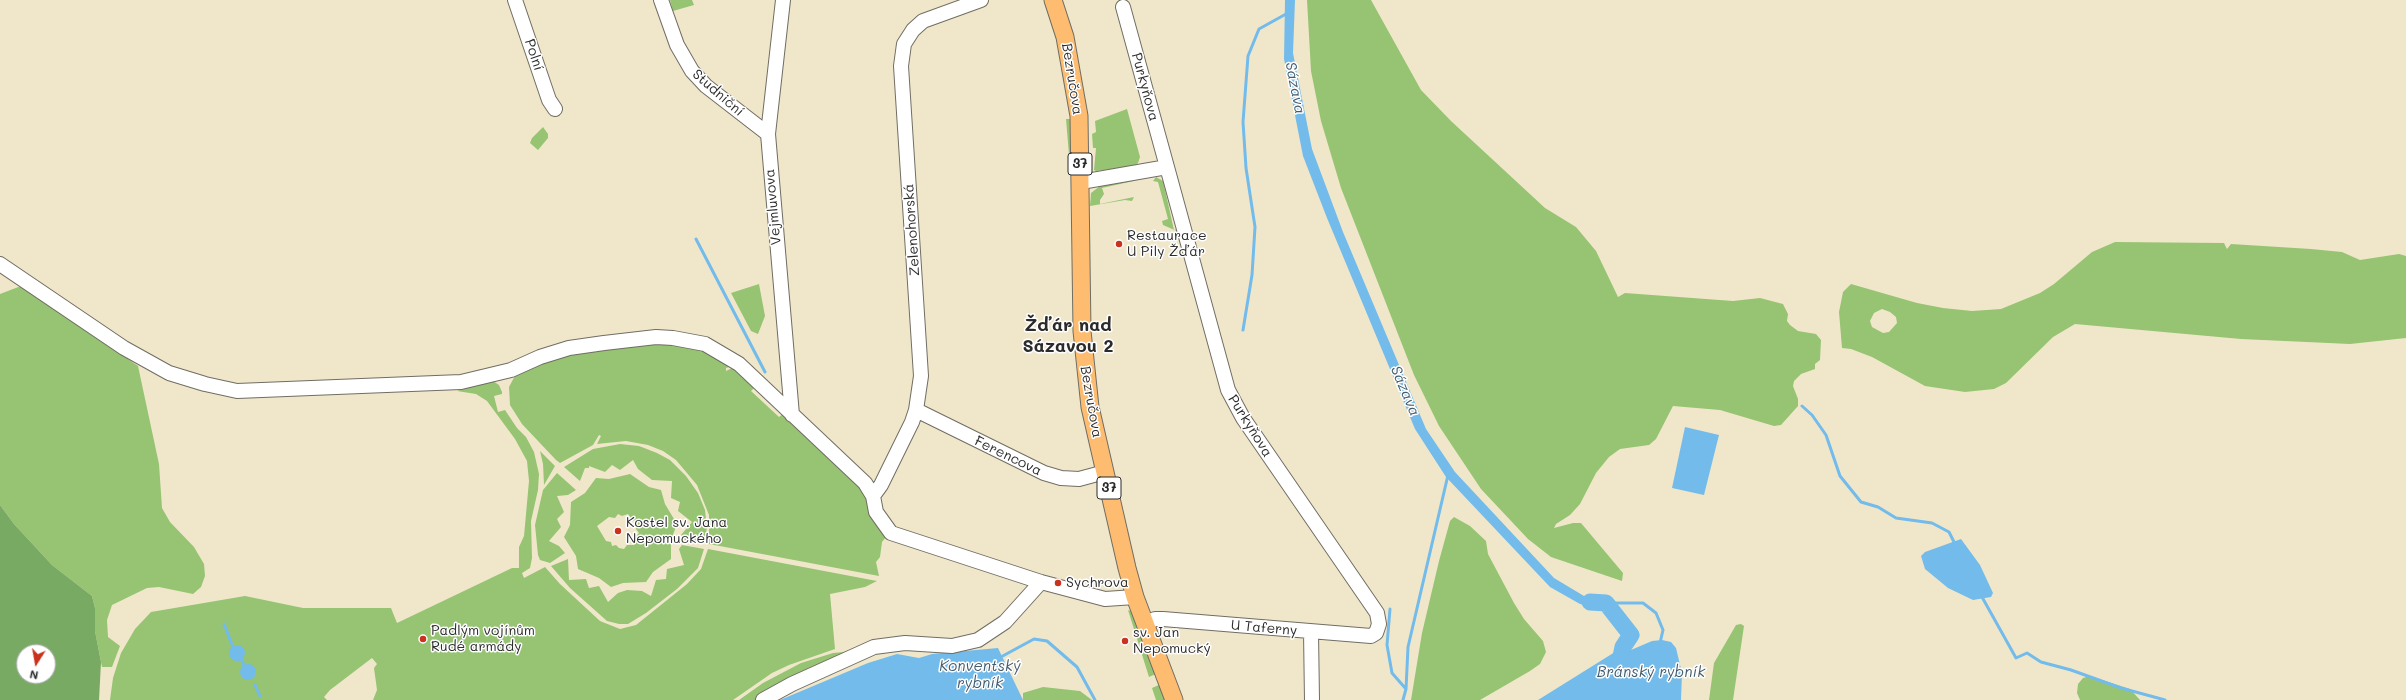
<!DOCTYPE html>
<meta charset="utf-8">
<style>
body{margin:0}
#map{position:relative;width:2406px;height:700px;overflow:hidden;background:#f0e7cb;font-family:Mali,sans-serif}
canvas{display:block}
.north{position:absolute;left:16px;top:644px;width:40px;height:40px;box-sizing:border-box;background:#fff;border:1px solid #aaa;border-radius:50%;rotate:191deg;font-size:11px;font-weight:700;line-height:16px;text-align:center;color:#2b2b2b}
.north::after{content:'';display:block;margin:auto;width:14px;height:18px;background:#c8321e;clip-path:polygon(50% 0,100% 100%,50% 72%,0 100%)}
</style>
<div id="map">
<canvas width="2406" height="700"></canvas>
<div class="north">N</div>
</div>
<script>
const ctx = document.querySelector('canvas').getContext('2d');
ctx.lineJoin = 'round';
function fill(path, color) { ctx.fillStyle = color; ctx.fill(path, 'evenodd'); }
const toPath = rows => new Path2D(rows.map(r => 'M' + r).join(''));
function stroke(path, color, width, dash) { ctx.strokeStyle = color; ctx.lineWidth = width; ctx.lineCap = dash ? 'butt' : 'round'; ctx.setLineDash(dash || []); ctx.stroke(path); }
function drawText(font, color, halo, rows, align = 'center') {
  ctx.font = font + ' Mali,sans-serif'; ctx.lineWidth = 3; ctx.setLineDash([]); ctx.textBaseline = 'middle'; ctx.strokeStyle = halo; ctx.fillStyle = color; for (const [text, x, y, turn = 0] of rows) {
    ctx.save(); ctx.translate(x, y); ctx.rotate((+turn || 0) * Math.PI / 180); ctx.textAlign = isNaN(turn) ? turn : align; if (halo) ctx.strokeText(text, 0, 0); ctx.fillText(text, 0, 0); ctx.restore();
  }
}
const green = toPath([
 [670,0,692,0,694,5,673,11],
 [1307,0,1371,0,1421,90,1451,121,1545,208,1576,227,1596,251,1618,297,1625,293,1733,301,1760,298,1783,304,1788,314,1787,321,1790,325,1798,331,1816,334,1821,340,1820,360,1815,364,1815,369,1801,374,1794,381,1793,386,1798,399,1798,406,1781,425,1774,426,1720,410,1673,406,1656,439,1649,445,1620,449,1609,457,1596,473,1580,504,1570,515,1556,524,1554,528,1573,523,1581,523,1623,573,1622,581,1551,557,1528,539,1481,489,1439,426,1414,375,1341,188,1321,121,1311,71],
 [1127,109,1140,157,1138,163,1135,166,1096,171,1094,170,1096,148,1093,148,1092,134,1096,132,1095,121],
 [1066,119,1072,119,1073,155,1069,155],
 [543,127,548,134,548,138,538,150,530,143,532,138],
 [1156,177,1163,181,1174,230,1178,229,1179,232,1163,225,1162,221,1168,219,1158,182,1153,181],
 [1138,180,1102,188,1104,194,1100,200,1100,204,1134,197,1132,201,1125,200,1090,206,1091,193,1100,186],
 [2115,242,2224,243,2227,249,2231,244,2311,249,2342,252,2360,260,2399,254,2406,256,2406,338,2350,344,2241,339,2075,324,2053,337,2006,383,1994,389,1965,392,1925,386,1872,357,1851,349,1842,348,1839,312,1843,292,1851,284,1917,303,1943,308,1972,311,2001,309,2040,293,2054,284,2092,252],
 [1882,309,1890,312,1896,317,1897,323,1889,332,1883,333,1872,327,1870,321,1874,313],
 [759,284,765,316,758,334,751,331,731,293],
 [21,286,138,366,159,464,162,508,170,522,194,547,204,564,205,576,201,587,193,594,159,587,147,588,112,605,107,620,108,637,120,646,112,667,102,667,95,631,95,608,92,596,52,565,14,524,0,505,0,294],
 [636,341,694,345,732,366,726,368,726,371,736,366,757,385,751,391,779,417,784,413,819,444,819,450,859,483,886,537,882,542,880,557,876,562,879,576,709,544,709,515,697,485,676,460,663,451,648,445,626,441,597,444,601,436,599,435,593,445,560,463,556,460,522,424,510,405,509,387,517,372,554,356],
 [493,381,499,385,502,392,502,394,494,396,498,412,505,410,517,428,526,437,534,452,539,474,538,490,531,521,532,558,530,568,522,573,524,578,545,567,560,584,600,621,620,629,636,625,687,584,701,569,708,549,877,581,865,587,830,594,835,649,789,665,772,673,733,700,373,700,377,690,374,668,377,664,372,658,330,690,324,697,327,700,110,700,113,678,121,653,135,629,151,612,245,596,303,608,391,608,397,623,512,568,519,568,519,547,524,536,529,481,527,461,515,439,487,401,476,394,457,391,483,382],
 [620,444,639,446,657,453,670,460,686,476,698,493,705,510,707,528,704,543,685,540,681,535,692,522,678,511,680,502,671,498,672,481,652,480,638,469,633,460,620,470,612,465,605,472,589,466,589,468,585,468,580,481,564,467,593,449],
 [540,451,555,466,544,485,543,464],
 [557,473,576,490,568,495,557,496,564,512,557,519,561,527,549,541,559,546,565,553,550,563,540,560,538,555,535,525,543,490],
 [630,474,649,487,661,490,665,504,677,524,671,540,671,559,653,572,646,582,623,583,611,587,599,578,578,569,576,556,564,537,570,525,571,502,585,493,596,478,609,479],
 [618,514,622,516,628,514,632,520,638,522,636,529,639,533,634,538,634,545,627,545,624,549,619,548,616,545,612,546,611,542,606,541,597,526,609,517,615,518],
 [1454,517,1470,526,1486,541,1488,554,1514,603,1524,619,1543,641,1546,652,1540,664,1530,671,1480,700,1411,700,1422,633,1439,561,1450,521],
 [682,545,704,549,698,568,677,589,646,613,628,624,619,624,607,621,570,588,551,566,568,559,569,580,586,579,589,588,599,586,608,602,618,593,627,590,642,591,651,596,656,580,666,579,667,569,684,565,679,549],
 [1128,610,1133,612,1158,673,1149,677],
 [1741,624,1744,626,1733,700,1709,700,1714,663,1736,625],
 [864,650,757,700,739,700,763,683,801,663,833,653],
 [2090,676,2130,689,2140,700,2080,700,2077,693,2078,684,2083,678],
 [1161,684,1167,700,1156,700,1152,688],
 [1043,687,1080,691,1092,700,1023,700,1023,693]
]);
const forest = toPath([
 [0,505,14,524,52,565,92,596,95,608,95,631,101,662,99,700,0,700],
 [24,652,48,652,48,676,24,676]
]);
const water = toPath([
 [1285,0,1295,0,1293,53,1312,149,1343,232,1426,429,1455,472,1554,578,1584,596,1607,599,1615,607,1603,609,1580,604,1550,587,1446,477,1415,429,1327,218,1303,156,1284,59],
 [1685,427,1719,435,1704,495,1672,488],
 [1961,539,1980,565,1993,593,1991,597,1973,600,1948,588,1925,569,1921,556,1925,552],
 [1662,640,1671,642,1676,648,1682,673,1681,700,1538,700,1623,647,1631,650,1652,641],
 '229 653a8 8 0 1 1 16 0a8 8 0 1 1-16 0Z',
 [998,648,1023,700,780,700,868,663,897,654,919,658,932,654],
 '240 672a8 8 0 1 1 16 0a8 8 0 1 1-16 0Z'
]);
const stream = toPath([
 [696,239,765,372],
 [1243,330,1252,275,1255,227,1246,168,1243,122,1248,56,1259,29,1286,14],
 [1802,406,1812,415,1826,435,1840,476,1861,502,1878,507,1896,518,1932,523,1949,532,1955,544],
 [1982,597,2016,658,2027,653,2041,662,2071,670,2121,688,2165,700],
 [1609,603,1643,603,1656,613,1663,630,1660,643],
 [1390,609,1387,645,1392,673,1406,689],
 [224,624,233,647],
 [999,658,1034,639,1047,641,1077,667,1095,700],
 [241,659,244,665],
 [255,685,260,696],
 [1403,700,1406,689,1408,647,1448,475]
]);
const river = toPath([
 [1590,602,1606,603,1631,635,1623,647,1612,700]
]);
const minor = toPath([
 [515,0,549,100,555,109],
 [661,0,677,45,692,71,706,86,768,134],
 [783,0,768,134,792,415],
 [1123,7,1167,167],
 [1081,182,1167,167,1228,390,1243,418,1377,613,1379,624,1376,633,1371,636,1163,619,1155,619,1146,623],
 [0,264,124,348,169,373,205,384,237,391,461,382,511,370,540,357,569,348,604,343,656,337,673,338,705,344,739,364,865,483,873,496,876,512,891,533,1041,582,1105,599,1135,597],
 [916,410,1044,473,1061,478,1079,479,1105,472],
 [873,496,881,485,912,422,916,410,921,376,901,66,904,44,913,30,923,21,981,0],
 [1311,632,1312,700],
 [763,700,792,684,874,647,905,643,952,646,978,640,1005,622,1041,582]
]);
const major = toPath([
 [1053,0,1065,37,1079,116,1082,331,1090,407,1127,568,1135,597,1174,700]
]);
const markers = [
 [1119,244,4,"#c8321e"],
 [618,531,4,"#c8321e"],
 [1058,583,4,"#c8321e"],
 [423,639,4,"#c8321e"],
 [1125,641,4,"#c8321e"]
];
const shields = [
 [1080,164,24],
 [1109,488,24]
];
const shieldNames = [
 ["37",1080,164],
 ["37",1109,488]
];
const streetNames = [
 ["Polní",534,55,72],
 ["Bezručova",1072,79,81],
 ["Purkyňova",1145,87,75],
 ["Studniční",718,93,41],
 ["Vejmluvova",773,207,-95],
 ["Zelenohorská",912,230,-94],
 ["Bezručova",1091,402,80],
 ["Purkyňova",1250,426,58],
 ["Ferencova",1008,456,26],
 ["U Taferny",1264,628,5]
];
const poiNames = [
 ["Restaurace",1127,236],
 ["U Pily Žďár",1127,252],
 ["Kostel sv. Jana",626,523],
 ["Nepomuckého",626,539],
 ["Sychrova",1066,583],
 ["Padlým vojínům",431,631],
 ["Rudé armády",431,647],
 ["sv. Jan",1133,633],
 ["Nepomucký",1133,649]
];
const waterNames = [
 ["Sázava",1295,88,79],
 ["Sázava",1405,391,67],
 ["Konventský",980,666],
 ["rybník",980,683],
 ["Bránský rybník",1651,672]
];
const districtNames = [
 ["Žďár nad",1068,325],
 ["Sázavou 2",1068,346]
];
fill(green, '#96c472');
fill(forest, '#78aa64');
fill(water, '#72bbeb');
stroke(stream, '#72bbeb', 3);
stroke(river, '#72bbeb', 17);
stroke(minor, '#706d63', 16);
stroke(major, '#706d63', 19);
stroke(minor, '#fff', 14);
stroke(major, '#fdbc6f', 17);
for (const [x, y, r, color] of markers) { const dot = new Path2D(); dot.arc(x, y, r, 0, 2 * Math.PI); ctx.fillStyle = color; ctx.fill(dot); stroke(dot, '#fff', 1.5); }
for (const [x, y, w] of shields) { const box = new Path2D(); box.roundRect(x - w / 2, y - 11, w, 22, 3); ctx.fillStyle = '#fff'; ctx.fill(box); stroke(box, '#2b2b2b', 1); }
drawText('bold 13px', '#2b2b2b', null, shieldNames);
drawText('14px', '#2b2b2b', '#fff', streetNames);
drawText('14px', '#2b2b2b', '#fff', poiNames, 'left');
drawText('italic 15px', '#445d6e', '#fff', waterNames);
drawText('bold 18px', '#2b2b2b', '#fff', districtNames);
</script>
